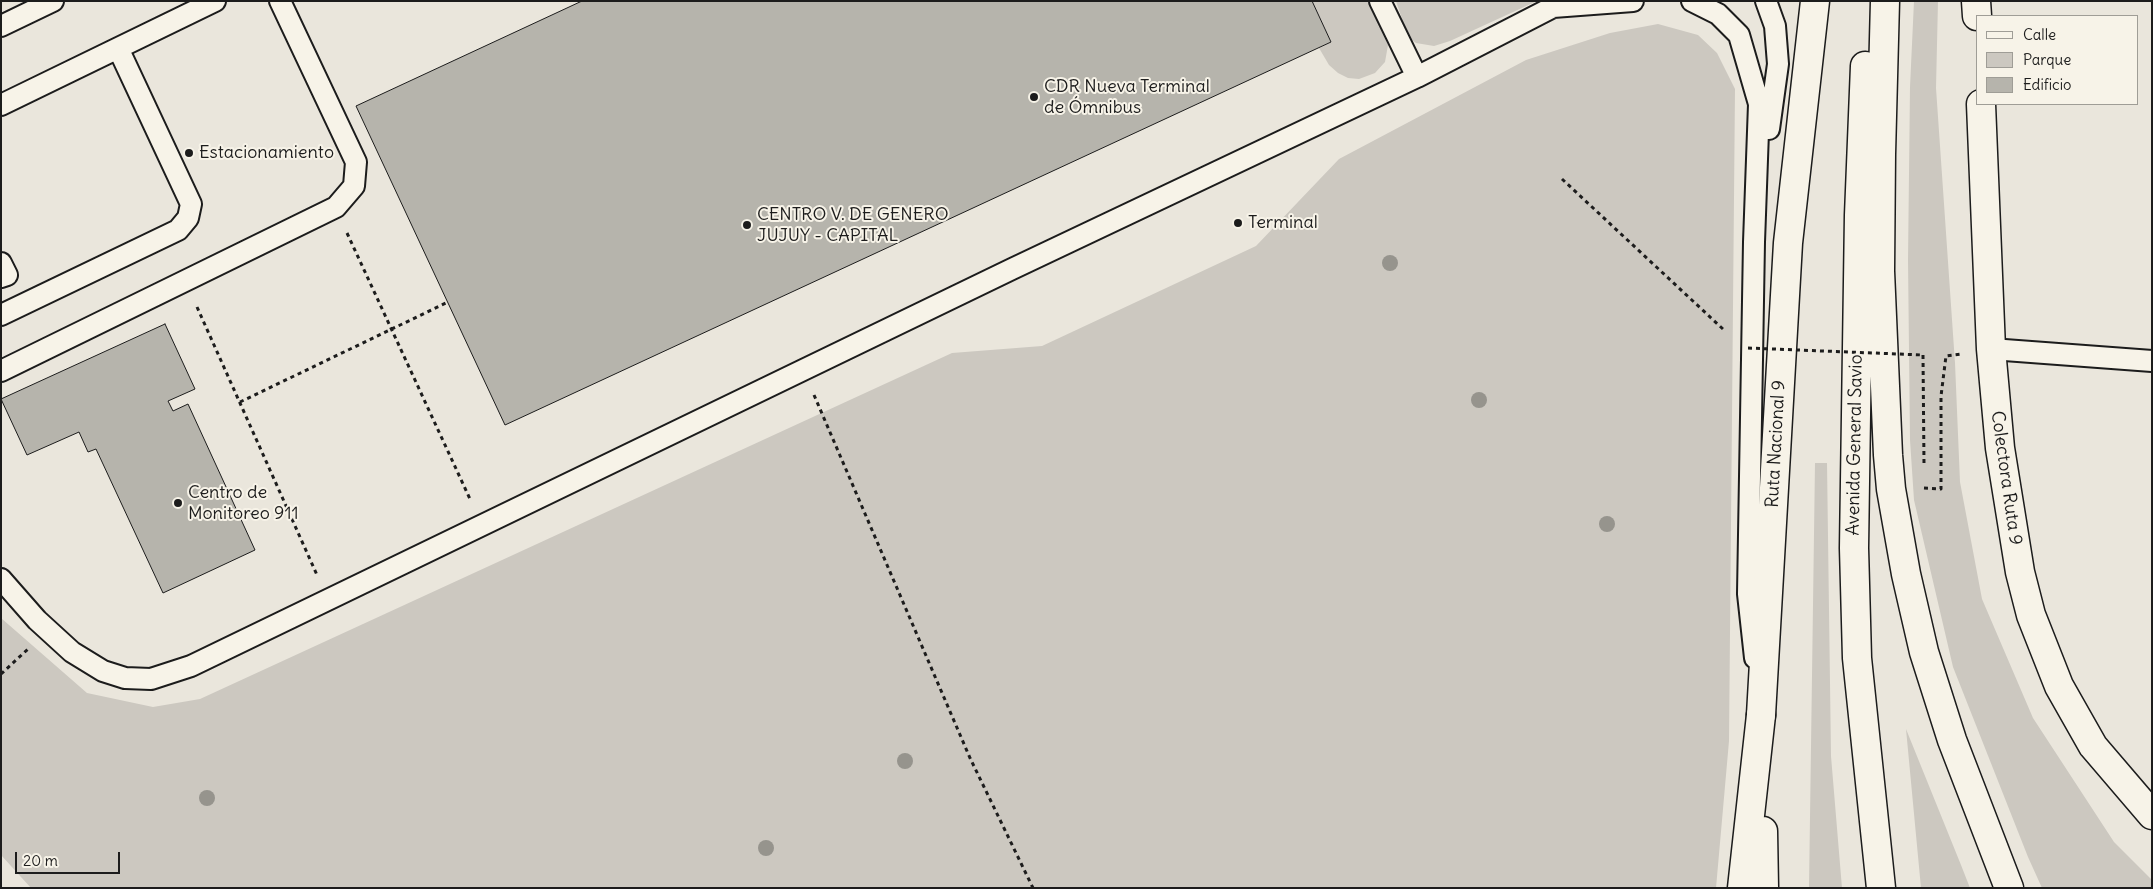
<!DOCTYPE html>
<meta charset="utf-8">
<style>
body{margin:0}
#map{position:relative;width:2153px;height:889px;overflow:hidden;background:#eae6dc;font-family:Delius,sans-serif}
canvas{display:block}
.frame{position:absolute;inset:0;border:2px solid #1c1c1c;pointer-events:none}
.legend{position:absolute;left:1976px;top:15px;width:162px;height:90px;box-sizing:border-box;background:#f7f3e8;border:1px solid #9f9d96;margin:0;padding:6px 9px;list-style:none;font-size:15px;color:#1c1c1c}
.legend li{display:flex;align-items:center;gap:10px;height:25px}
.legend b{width:25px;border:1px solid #9f9d96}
.scale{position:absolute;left:15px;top:852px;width:105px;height:22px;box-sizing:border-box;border:2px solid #1c1c1c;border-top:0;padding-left:6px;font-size:15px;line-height:18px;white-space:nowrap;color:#1c1c1c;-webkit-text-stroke:4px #f7f3e8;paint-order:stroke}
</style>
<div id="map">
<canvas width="2153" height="889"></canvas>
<div class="frame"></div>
<ul class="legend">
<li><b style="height:6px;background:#f7f3e8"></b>Calle</li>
<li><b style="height:14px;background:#ccc8c0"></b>Parque</li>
<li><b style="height:14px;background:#b6b4ac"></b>Edificio</li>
</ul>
<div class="scale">20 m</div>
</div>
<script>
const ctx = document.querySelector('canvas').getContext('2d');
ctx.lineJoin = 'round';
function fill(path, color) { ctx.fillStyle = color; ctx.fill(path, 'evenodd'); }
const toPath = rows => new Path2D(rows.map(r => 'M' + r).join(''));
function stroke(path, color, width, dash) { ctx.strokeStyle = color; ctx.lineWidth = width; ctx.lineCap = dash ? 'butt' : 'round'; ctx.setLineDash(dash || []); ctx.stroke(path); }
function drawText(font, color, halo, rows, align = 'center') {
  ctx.font = font + ' Delius,sans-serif'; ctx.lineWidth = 4; ctx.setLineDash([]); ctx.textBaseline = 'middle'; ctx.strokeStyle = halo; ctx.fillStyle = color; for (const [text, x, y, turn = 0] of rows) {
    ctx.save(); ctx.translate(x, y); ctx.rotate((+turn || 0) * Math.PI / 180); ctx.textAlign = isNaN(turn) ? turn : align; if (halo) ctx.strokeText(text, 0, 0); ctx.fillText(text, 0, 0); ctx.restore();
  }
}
const green = toPath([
 [1312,1,1370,1,1388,45,1385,62,1375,73,1359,79,1348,78,1338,73,1329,65,1319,48,1331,42],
 [1396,1,1537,1,1450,41,1434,46,1416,43,1408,37],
 [1914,1,1938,1,1936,88,1955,363,1960,482,1982,599,2033,718,2114,842,2152,880,2152,888,2042,888,2028,857,1953,667,1914,500,1910,440,1908,260,1910,87],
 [1658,24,1698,35,1717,53,1735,89,1729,741,1716,888,31,888,1,855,1,618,87,693,153,707,200,699,952,353,1042,346,1256,246,1339,159,1526,60,1610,33],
 [1815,463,1827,463,1831,756,1842,888,1809,888],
 [1906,729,1961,865,1970,888,1921,888]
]);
const building = toPath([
 [582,1,1312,1,1331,42,505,425,356,106,582,1],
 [165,324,195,389,168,401,173,411,188,404,255,550,163,593,96,449,88,452,79,432,27,455,1,399,165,324]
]);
const path = toPath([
 [1562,179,1724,330],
 [347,233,470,499],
 [197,307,317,575],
 [1923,355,1924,464],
 [814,395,970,758,1033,888],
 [240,402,448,302],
 [1924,488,1941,489,1941,396,1946,356,1961,354],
 [1,674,28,649]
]);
const lane = toPath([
 [1380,1,1417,77],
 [1692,1,1718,14,1739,35,1759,104,1754,242,1748,594,1755,658],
 [1766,1,1775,26,1778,64,1769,129],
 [1553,7,1633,1],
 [1,26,53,1],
 [1,105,215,1],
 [1,263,7,275,1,277],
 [1,315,178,230,188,218,191,204,118,48],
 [1991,349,2152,361],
 [1,371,336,207,354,186,356,162,280,1],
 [1,579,37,620,72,652,103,671,125,678,151,679,191,666,1012,269,1417,77,1553,7,1561,1]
]);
const secondary = toPath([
 [1976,1,1977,16],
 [1981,104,1991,349,2000,448,2020,572,2031,615,2059,686,2093,746,2152,815]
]);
const primary = toPath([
 [1761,715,1788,243,1815,1]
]);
const highway = toPath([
 [1885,1,1881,154,1880,271,1888,455,1891,489,1906,574,1924,652,1952,740,2009,888],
 [1865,66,1859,215,1854,548,1857,658,1881,888],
 [1763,831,1764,888],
 [1742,888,1761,715]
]);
const pathBridge = toPath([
 [1748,348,1923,355]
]);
const trees = [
 [1390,263],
 [1479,400],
 [1607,524],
 [905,761],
 [207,798],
 [766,848]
];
const markers = [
 [1034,97,5,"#1c1c1c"],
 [189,153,5,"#1c1c1c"],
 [1238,223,5,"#1c1c1c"],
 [747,225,5,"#1c1c1c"],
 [178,503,5,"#1c1c1c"]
];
const poiNames = [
 ["CDR Nueva Terminal",1044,87],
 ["de Ómnibus",1044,108],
 ["Estacionamiento",199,153],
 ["CENTRO V. DE GENERO",757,215],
 ["JUJUY - CAPITAL",757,236],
 ["Terminal",1248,223],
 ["Centro de",188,493],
 ["Monitoreo 911",188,514]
];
const streetNames = [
 ["Ruta Nacional 9",1776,444,-87],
 ["Avenida General Savio",1855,445,-89],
 ["Colectora Ruta 9",2006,478,82]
];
fill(green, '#ccc8c0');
fill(building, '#b6b4ac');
stroke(building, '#1c1c1c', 1);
stroke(lane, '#1c1c1c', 24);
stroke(secondary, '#1c1c1c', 31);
stroke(primary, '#1c1c1c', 31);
stroke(highway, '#1c1c1c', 31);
stroke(path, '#1c1c1c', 3, [4, 4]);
stroke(lane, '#f7f3e8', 20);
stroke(secondary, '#f7f3e8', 28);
stroke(primary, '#f7f3e8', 28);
stroke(highway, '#f7f3e8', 28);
stroke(pathBridge, '#1c1c1c', 3, [4, 4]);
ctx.fillStyle = '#96948d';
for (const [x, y] of trees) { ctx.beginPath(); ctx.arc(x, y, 8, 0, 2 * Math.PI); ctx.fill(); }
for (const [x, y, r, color] of markers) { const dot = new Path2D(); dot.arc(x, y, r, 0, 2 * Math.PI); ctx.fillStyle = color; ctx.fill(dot); stroke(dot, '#f7f3e8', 2); }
drawText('18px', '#1c1c1c', '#f7f3e8', poiNames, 'left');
drawText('18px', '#1c1c1c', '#f7f3e8', streetNames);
</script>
